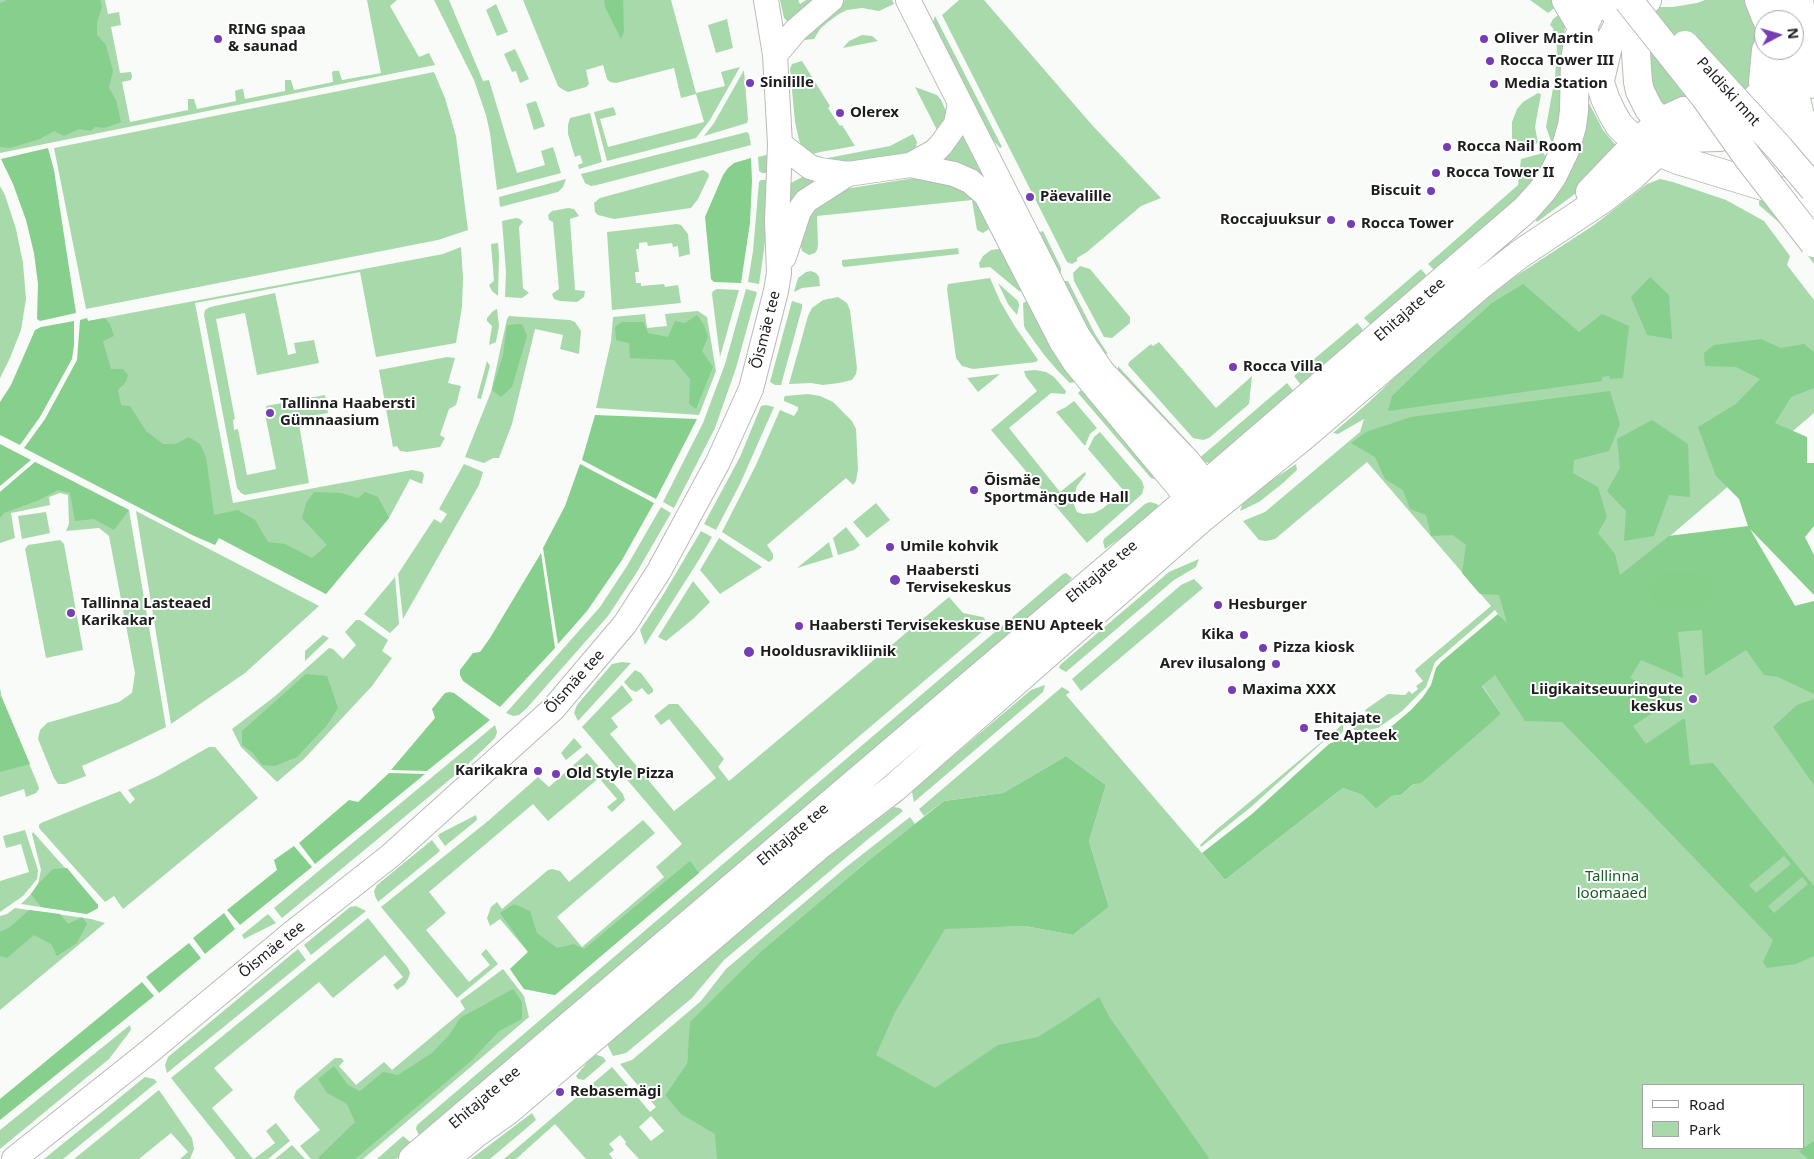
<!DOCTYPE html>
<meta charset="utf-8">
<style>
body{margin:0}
#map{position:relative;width:1814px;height:1159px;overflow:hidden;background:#f9fbf9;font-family:"Noto Sans",sans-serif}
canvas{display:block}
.legend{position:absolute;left:1642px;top:1084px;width:162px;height:65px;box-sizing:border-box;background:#fff;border:1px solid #a4a5a4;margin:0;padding:6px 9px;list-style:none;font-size:15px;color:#1c1d1c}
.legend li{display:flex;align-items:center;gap:10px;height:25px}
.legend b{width:25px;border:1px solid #a4a5a4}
.north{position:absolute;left:1754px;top:10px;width:50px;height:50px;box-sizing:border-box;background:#fff;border:1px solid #a4a5a4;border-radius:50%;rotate:84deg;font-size:14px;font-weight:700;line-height:20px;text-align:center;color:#1c1d1c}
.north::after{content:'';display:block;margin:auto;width:18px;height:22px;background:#763db4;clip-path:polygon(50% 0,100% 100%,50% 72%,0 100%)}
</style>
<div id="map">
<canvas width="1814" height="1159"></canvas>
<ul class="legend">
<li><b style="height:6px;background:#fff"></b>Road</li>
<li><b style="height:14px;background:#a8d9aa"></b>Park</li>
</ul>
<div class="north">N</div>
</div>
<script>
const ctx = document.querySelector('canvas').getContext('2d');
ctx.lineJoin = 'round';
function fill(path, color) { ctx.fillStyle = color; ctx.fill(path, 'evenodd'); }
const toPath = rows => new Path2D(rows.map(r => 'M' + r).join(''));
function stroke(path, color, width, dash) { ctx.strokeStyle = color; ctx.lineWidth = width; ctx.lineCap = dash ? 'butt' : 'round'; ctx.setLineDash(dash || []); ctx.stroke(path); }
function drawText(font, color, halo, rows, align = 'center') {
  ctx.font = font + ' "Noto Sans",sans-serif'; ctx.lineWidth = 4; ctx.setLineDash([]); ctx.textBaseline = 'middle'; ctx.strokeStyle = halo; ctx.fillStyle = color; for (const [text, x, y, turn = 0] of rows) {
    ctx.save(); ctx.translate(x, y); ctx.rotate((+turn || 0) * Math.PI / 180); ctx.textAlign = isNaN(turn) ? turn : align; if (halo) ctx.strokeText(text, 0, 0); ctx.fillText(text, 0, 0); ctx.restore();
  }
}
const green = toPath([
 [0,0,105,0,108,14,119,12,121,25,111,27,120,73,131,72,132,77,131,80,122,82,130,122,188,110,188,99,194,99,197,109,236,101,235,91,237,90,243,89,245,99,285,91,285,80,291,80,294,90,333,82,332,73,333,71,339,71,342,80,381,73,367,0,397,0,390,6,419,57,429,53,435,65,0,153],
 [434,0,449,0,483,81,489,80,517,173,545,165,541,151,553,147,561,173,497,190,490,133,486,115,474,80],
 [523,0,671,0,696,93,725,86,721,72,740,67,710,120,696,138,607,161,594,112,613,107,615,111,616,115,600,119,608,147,704,122,696,94,681,98,674,68,616,83,610,82,607,79,603,65,586,70,589,84,586,87,568,92,562,89,558,86],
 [780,0,798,0,800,4,806,0,818,0,792,21,787,21,784,18],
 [845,0,892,0,894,4,879,11,862,8,847,10,839,14,828,22,820,29,814,39,804,40,803,39,809,30],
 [959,0,984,0,1092,125,1161,198,1141,206,1087,252,1077,258,1077,261,1072,264,1067,262,942,15],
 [1530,0,1552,0,1557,6,1548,13],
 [1705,0,1747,0,1755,23,1756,41,1749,71,1753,93,1660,109,1644,82,1655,7,1673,7,1697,3],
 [496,4,508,32,497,36,486,10],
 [1561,13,1565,27,1561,62,1561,100,1559,118,1552,144,1546,127,1555,77,1557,47,1553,28,1550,25,1553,19],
 [935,16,1002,147,1000,148,982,128,932,25],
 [727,19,733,48,716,53,708,25],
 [862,35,872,36,878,41,843,48,849,41],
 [515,49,529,79,520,83,516,71,512,72,504,54],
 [802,61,830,106,828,108,840,126,842,125,855,146,820,152,810,155,802,148,799,140,795,122,790,69,792,64],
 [744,70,748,120,747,123,704,136,714,123],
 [434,72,445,98,456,136,468,230,438,240,86,309,54,148],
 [915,87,937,95,941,100,946,111,947,118,937,130],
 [1538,93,1541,94,1535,127,1538,143,1518,151,1512,138,1512,122,1517,109,1523,102],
 [536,101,545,126,534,130,526,104],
 [1586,102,1589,103,1603,130,1619,149,1583,188,1537,222,1533,216],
 [590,113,602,162,579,169,578,165,583,163,580,155,575,157,568,134,568,125,570,118],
 [963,131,990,184,971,169,961,164,942,159],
 [747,132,749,134,751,145,597,185,591,186,585,183,581,174],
 [913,134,917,142,916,147,905,154,846,163,817,160,890,146],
 [1543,153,1547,157,1539,172,1522,197,1436,272,1428,264,1518,185,1521,159],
 [766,155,769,156,771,173,762,173,759,171,758,157],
 [703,170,708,173,709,176,698,199,691,208,614,219,598,215,595,212,594,203,600,198],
 [806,175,819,179,788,207,789,184],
 [923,178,955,184,977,200,990,226,989,229,983,233,977,230,972,200,817,216,818,245,817,250,815,253,809,255,802,251,800,243,806,218,816,206,836,194,851,188,908,179],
 [566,179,563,187,558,192,500,207,499,197],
 [1660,179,1673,182,1726,200,1764,221,1790,256,1787,265,1814,300,1814,413,1670,536,1748,527,1795,606,1814,601,1814,1159,639,1159,625,1144,626,1142,620,1135,609,1144,614,1150,609,1154,613,1159,586,1159,555,1124,516,1159,504,1159,612,1067,650,1112,656,1107,620,1064,632,1060,701,1001,726,969,845,868,910,817,915,824,869,860,760,952,691,1022,687,1063,665,1095,951,903,977,927,1025,926,1073,935,1109,907,1089,841,1106,785,1066,756,1003,793,944,801,924,816,919,809,1062,687,1070,692,1066,695,1225,880,1343,788,1362,795,1376,809,1392,796,1401,795,1501,714,1482,685,1527,648,1495,610,1435,662,1426,687,1402,711,1378,728,1362,731,1355,731,1353,728,1353,724,1368,715,1365,710,1388,694,1405,695,1409,691,1412,694,1418,689,1416,686,1423,681,1415,671,1416,669,1491,606,1367,462,1275,539,1266,541,1259,540,1243,521,1265,512,1360,432,1364,419,1338,434,1333,433,1369,402,1439,335,1490,293,1594,225,1647,184],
 [1643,1085,1803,1085,1803,1148,1643,1148],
 [651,1116,664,1131,651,1141,639,1127],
 [761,180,771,180,764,250,759,284,748,282,753,251,759,182],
 [0,186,5,195,16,229,23,263,26,299,21,330,10,358,0,378],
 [1761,200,1767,202,1814,237,1814,264,1791,233,1759,205,1759,201],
 [568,208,574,209,579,216,570,219,575,290,585,291,584,297,577,302,560,301,554,299,552,294,559,289,553,222,549,220,548,215,552,211],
 [516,218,520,219,523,222,519,227,523,288,529,293,522,298,505,297,506,272,502,221],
 [677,224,681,225,688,234,690,254,679,257,678,246,673,247,672,243,648,246,647,242,639,243,639,249,636,249,639,272,635,272,636,283,641,283,641,286,664,284,665,287,678,285,681,303,612,310,607,232],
 [1043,231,1061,268,1061,273,1056,275,1040,232],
 [498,243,499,256,498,296,492,291,489,285,494,281,491,244],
 [461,247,463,278,462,307,456,343,376,357,360,272,195,303,233,503,412,470,422,472,424,475,422,484,410,479,389,518,326,594,116,484,88,321,443,254],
 [958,248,959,254,844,267,842,265,842,260],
 [999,249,1003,250,1025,292,1019,291,990,267,980,268,979,263,983,256,991,250],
 [1080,266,1090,269,1130,317,1130,323,1112,338,1104,337,1074,281,1073,273],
 [1421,269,1427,276,1427,279,1371,325,1364,318],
 [811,271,816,273,819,277,820,286,802,288,794,292,798,278,806,272],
 [990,278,1000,301,1014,325,1036,357,1038,360,1036,362,973,369,962,366,956,358,947,289,948,284],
 [1066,281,1068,281,1095,334,1108,354,1101,353,1060,283],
 [998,283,1018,301,1019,305,1017,315,1008,304],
 [717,289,739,290,720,357,712,294,713,291],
 [746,289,757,292,736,368,715,428,674,508,663,502,703,423,725,364],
 [275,293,288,355,296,353,294,343,314,340,319,363,257,375,245,313,216,319,235,419,233,420,234,430,238,429,247,475,276,469,265,414,268,413,266,406,325,395,328,413,298,418,309,483,245,495,241,493,237,488,204,315,205,310,210,307],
 [838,297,847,303,850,310,857,368,856,374,852,380,839,383,823,385,811,383,789,384,808,316,812,308,823,300],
 [1029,300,1077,380,1075,382,1070,383,1058,371,1045,356,1026,330,1024,326,1023,303],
 [792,301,802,304,802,308,781,385,775,385,770,382],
 [497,309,499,326,496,342,489,345,492,326,487,321,487,318,493,311],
 [698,311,707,317,716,371,699,415,596,408,611,341,613,317,645,314,647,328,667,326,665,314],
 [509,316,570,320,575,322,581,331,579,354,560,349,563,335,535,329,512,424,499,458,493,458,484,463,465,457,491,392,507,319],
 [1357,323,1365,332,1301,385,1294,376],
 [1159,342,1216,408,1252,376,1249,404,1209,438,1203,440,1193,438,1128,365,1129,362,1151,344,1153,346],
 [447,357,455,358,448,383,461,386,456,405,449,409,440,435,445,438,440,447,407,452,400,451,397,446,393,447,379,370],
 [487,361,490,366,481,399,477,398],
 [1118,366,1191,445,1192,450,1118,371],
 [1035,370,1046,372,1054,377,1066,391,1065,394,1051,393,1009,428,1060,492,1085,472,1086,474,1077,486,1074,496,1074,505,1077,512,1083,514,1094,513,1102,509,1124,491,1088,449,1094,437,1100,432,1142,481,1144,487,1142,494,1087,543,991,430,1037,391,1026,377,1024,371],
 [1000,374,978,392,967,378],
 [1287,383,1295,393,1211,463,1202,462,1197,460],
 [1083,388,1158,480,1151,478,1078,393],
 [808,394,820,396,833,402,852,421,856,429,858,469,856,481,853,485,846,478,767,545,773,554,773,559,769,562,722,532,756,465,780,410,794,416,798,410,798,407,784,401,784,398,785,396],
 [1074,401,1097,428,1090,434,1085,446,1056,412,1066,407],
 [766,405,774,407,740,484,716,530,704,524,740,457,761,406],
 [35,462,129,510,166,727,129,745,82,766,86,776,65,784,58,784,54,778,38,739,40,730,47,723,119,702,132,693,135,673,109,536,99,528,66,531,69,524,68,495,60,493,49,497,50,505,11,513,15,538,0,543,0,492],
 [464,464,483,472,479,485,403,619,398,574,434,519,441,523,447,514,439,509],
 [1296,464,1297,470,1283,483,1259,502,1240,511,1244,499],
 [1150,502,1157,504,1161,509,1105,549,1103,542,1104,539,1145,504],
 [876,503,890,520,867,538,853,522],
 [661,507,671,513,637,572,608,616,526,709,519,715,513,716,506,713,600,607,627,566],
 [136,511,319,606,245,673,171,724],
 [46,512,50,533,22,539,18,516],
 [846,527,860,545,854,550,838,555,833,538],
 [701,531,712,537,700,558,645,645,640,630,663,595],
 [719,538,762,567,720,594,700,570],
 [60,540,64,544,83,650,46,658,25,549,28,545],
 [829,542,833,557,797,568],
 [1199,559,1196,567,1174,580,1066,672,1059,668,1060,665,1169,572],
 [1066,573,1072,578,1054,599,421,1139,416,1129,417,1125,1063,574],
 [395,577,399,624,390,633,364,614],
 [1194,579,1203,588,1081,691,1072,679,1181,585],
 [693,581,710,602,693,619,666,641,658,637],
 [949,597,963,613,983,617,990,625,555,995,524,989,510,969,528,952,500,919,490,926,487,918,491,907,497,902,502,909,548,870,552,869,560,871,569,882,643,820,655,833,557,917,582,947,664,877,656,867,682,844,582,727,622,685,633,700,611,718,618,727,610,734,674,811,716,778,669,719,661,725,654,716,669,704,678,704,724,759,718,767,729,781],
 [356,620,360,620,388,640,382,651,392,658,372,686,304,759,277,782,241,747,232,729,274,697,329,648,333,649,343,659,356,645,345,632],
 [323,635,329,638,305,661,305,651],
 [622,662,631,663,578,721,574,713,577,705,612,664],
 [635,670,641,673,653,689,653,692,648,695,642,688,636,692,630,689,624,682],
 [1045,685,1043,692,914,802,912,792,915,788,1031,690],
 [0,688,2,698,38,785,39,789,36,793,26,797,24,789,0,797],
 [1343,724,1343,731,1341,734,1324,741,1251,807,1201,847,1200,845,1216,830],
 [495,725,497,732,495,738,465,767,282,918,274,908],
 [574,738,582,747,566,760,561,753],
 [209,747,215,747,258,798,123,909,114,896,105,902,39,828,39,825,41,823,120,791,130,804,135,799,128,790,158,776],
 [587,753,623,794,625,800,612,812,607,807,617,799,599,778,548,821,533,804,429,892,446,913,426,930,469,982,490,965,481,954,486,949,498,964,457,998,381,907,488,821,538,777,549,787],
 [894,807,900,808,903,811,867,840,724,960,692,998,626,1053,613,1056,608,1046,608,1043,803,876],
 [476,815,477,820,445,846,438,836,439,834],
 [25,830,38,870,37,879,23,896,0,912,0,881,29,872,21,844,6,848,3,836],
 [33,832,98,905,98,908,87,914,21,904,31,894,38,884,41,870,32,834],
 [432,840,440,851,378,902,375,896,374,891,377,885],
 [356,906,366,911,311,955,304,945,350,907],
 [15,908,91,919,105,923,0,1010,0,916,7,914],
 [268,914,276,923,244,939,242,935],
 [368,918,408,968,410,973,408,979,405,984,397,990,393,985,403,977,385,955,333,998,319,982,214,1068,233,1090,212,1108,253,1159,236,1159,171,1078],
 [298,949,306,960,167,1073,165,1065,168,1057],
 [503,969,524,996,529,1017,363,1159,311,1159,300,1146,320,1130,295,1100,294,1097,296,1091,335,1058,341,1058,344,1061,339,1066,356,1085,384,1062,392,1070,465,1009,460,1001],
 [130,1025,131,1030,109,1059,0,1149,0,1130],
 [594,1054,603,1057,606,1061,584,1080,578,1079,576,1076],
 [145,1077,154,1079,157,1082,63,1159,44,1159],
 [159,1090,192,1138,194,1149,190,1159,180,1159,188,1152,171,1133,139,1159,74,1159],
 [532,1113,536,1120,490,1159,471,1159],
 [276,1123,290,1141,268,1159,254,1159,275,1143,266,1131],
 [403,1136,415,1146,396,1159,377,1159],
 [292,1145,305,1159,275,1159]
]);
const forest = toPath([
 [7,0,100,0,102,7,97,22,97,35,106,45,113,71,109,88,116,100,121,122,105,128,95,127,91,131,79,129,64,136,54,131,40,139,10,148,0,147,0,3],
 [604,0,623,0,624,32,621,39,605,7],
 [48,148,54,170,76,313,40,321,37,319,38,284,34,253,26,220,13,184,1,159],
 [751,158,752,181,750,223,741,283,714,282,711,279,705,217,723,175,728,168,734,163],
 [1650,277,1669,295,1672,339,1647,335,1631,297],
 [1523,284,1579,332,1602,314,1629,326,1623,378,1610,379,1609,376,1602,377,1602,381,1388,411,1392,396,1429,360,1492,303],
 [697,315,704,325,708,337,702,351,713,367,696,409,689,404,690,379,674,360,630,358,629,343,616,340,615,327,622,322,644,322,648,333,668,337,675,321,685,323],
 [87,318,88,321,105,318,110,324,114,336,103,341,111,369,123,369,128,375,126,382,118,390,121,405,130,406,146,431,163,444,175,444,189,437,200,444,206,457,214,515,238,510,255,520,268,542,285,544,312,558,327,545,302,518,306,503,314,492,341,493,358,498,365,492,378,497,389,518,326,594,219,538,215,545,192,535,24,448,45,419,77,360,80,320],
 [74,321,74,345,72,359,40,417,20,445,0,435,0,402,11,385,35,330,41,327],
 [522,324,527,336,512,387,501,397,492,390,503,355,507,325],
 [1761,339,1781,348,1804,344,1814,352,1814,388,1791,397,1775,423,1807,437,1807,463,1814,463,1814,526,1805,537,1814,555,1814,595,1750,529,1795,606,1814,601,1814,694,1778,677,1764,675,1746,650,1705,676,1702,630,1678,632,1683,678,1641,660,1630,678,1671,697,1670,701,1633,726,1646,744,1683,719,1685,719,1690,765,1713,763,1814,886,1814,956,1796,964,1767,968,1763,962,1773,940,1650,812,1562,722,1525,721,1495,675,1482,686,1501,714,1421,783,1414,784,1401,795,1392,796,1376,809,1362,795,1343,788,1225,880,1202,853,1252,814,1329,744,1339,740,1379,734,1391,727,1411,710,1423,697,1431,685,1436,668,1441,662,1498,614,1507,623,1499,595,1480,594,1462,573,1466,545,1453,535,1431,536,1426,515,1410,509,1403,490,1385,479,1375,457,1351,443,1366,432,1411,417,1610,391,1620,424,1609,451,1574,460,1573,473,1598,487,1607,517,1598,533,1615,554,1620,575,1669,536,1748,526,1739,499,1716,476,1698,427,1736,404,1760,379,1736,367,1705,366,1704,353,1714,345],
 [1784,856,1791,864,1756,893,1749,885],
 [1802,877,1808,884,1774,913,1768,906],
 [595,415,697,419,656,499,582,460],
 [1652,420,1688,444,1690,497,1669,495,1654,536,1624,541,1626,511,1607,491,1620,468,1617,439],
 [0,444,31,460,0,486],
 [35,462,129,510,114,530,94,519,75,521,70,493,58,490,39,500,4,513,0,518,0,492],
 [580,464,654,503,622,560,587,611,558,644,543,548,565,506],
 [541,553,555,648,500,707,463,681,460,675,460,670,473,653,480,652,490,638],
 [306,674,327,676,338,708,327,725,297,757,275,766,262,765,253,753,242,745,242,731],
 [450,692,454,693,490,720,427,771,391,770,435,718,432,709,445,693],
 [0,697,2,698,30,764,0,772],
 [1814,699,1814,785,1773,727,1797,705],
 [1066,756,1106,785,1089,841,1109,907,1073,935,1025,926,945,929,895,1012,876,1055,935,1088,998,1045,1038,1037,1065,1020,1099,997,1110,1018,1209,1158,1208,1159,717,1159,715,1134,681,1114,665,1095,687,1063,690,1022,760,952,869,860,944,801,1003,793],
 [389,773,425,774,315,864,299,843,349,800,358,802],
 [294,846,312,867,240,925,227,910,277,870,274,860],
 [690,861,699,873,555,995,524,989,510,969,528,952,500,913,514,904,530,911,537,933,557,948,574,944,584,949],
 [67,868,98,905,98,908,87,914,41,907,31,894,38,884,53,869],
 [29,910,60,914,68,924,82,917,87,924,77,943,57,956,51,944,34,935,7,958,0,956,0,932,10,927],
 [224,913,235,929,205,954,193,938],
 [189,943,201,958,159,993,146,977],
 [142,982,154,996,0,1120,0,1099],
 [513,989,522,1002,522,1019,499,1031,471,1061,355,1159,319,1159,318,1158,355,1122,347,1104,327,1093,318,1079,334,1066,348,1085,360,1091,383,1072,398,1075,432,1053,450,1034,460,1018],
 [1814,1141,1814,1159,1808,1159,1799,1151]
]);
const water = toPath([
 [1668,573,1696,574,1708,577,1715,588,1705,602,1701,606,1691,608,1669,608,1654,604,1649,594,1649,585,1660,576]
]);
const secondary = toPath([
 [908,0,1077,334,1102,371,1188,461,1217,498],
 [1801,0,1814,86],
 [775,55,796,30,831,0],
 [780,144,810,167,820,170,848,174,910,165,954,174,970,181,986,195,1062,343,1075,363,1200,513],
 [910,165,934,152,941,145,956,124,960,103],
 [784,257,799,211,806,201,848,174],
 [14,1159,145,1055,291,934,390,856,553,709,625,624,659,571,718,462,751,389,776,291,779,273,777,221,780,144,775,55,766,0]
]);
const primary = toPath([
 [1566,0,1582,27,1605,98,1612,113,1619,125,1637,143,1678,160,1786,193,1814,212],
 [1600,0,1624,19,1635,38,1638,82,1640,91,1649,109,1660,122,1676,130],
 [1759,0,1767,20],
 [1784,0,1789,20],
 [1766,50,1763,82,1769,103,1781,125,1814,163],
 [1791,78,1800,116,1814,139],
 [1600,80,1609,42,1618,26,1630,12,1647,0],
 [1590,192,1637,143,1660,122,1684,111,1720,112,1733,110,1751,103,1765,91,1782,70,1787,58],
 [413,1159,1207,484,1526,209,1542,191,1553,175,1565,150,1572,126,1574,111,1575,60,1579,37,1590,12,1599,0],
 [445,1159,476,1133,507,1111,817,847,894,788,1203,517,1302,437,1479,286,1520,254,1604,198,1631,177,1666,144,1674,140,1686,138,1719,137,1741,132,1753,127,1775,113,1787,100,1793,89]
]);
const primaryBridge = toPath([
 [1628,0,1705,97,1749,159,1814,243],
 [1685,45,1780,149,1814,189]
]);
const markers = [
 [218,39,5,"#763db4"],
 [1484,39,5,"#763db4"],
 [1490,61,5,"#763db4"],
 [750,83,5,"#763db4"],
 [1494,84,5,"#763db4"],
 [840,113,5,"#763db4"],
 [1447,147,5,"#763db4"],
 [1436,173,5,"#763db4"],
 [1431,191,5,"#763db4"],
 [1030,197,5,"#763db4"],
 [1331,220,5,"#763db4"],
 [1351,224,5,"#763db4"],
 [1233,367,5,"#763db4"],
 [270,413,5,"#763db4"],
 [974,490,5,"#763db4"],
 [890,547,5,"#763db4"],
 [895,580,6,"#763db4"],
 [1218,605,5,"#763db4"],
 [71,613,5,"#763db4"],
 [799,626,5,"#763db4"],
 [1244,635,5,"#763db4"],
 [1263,648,5,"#763db4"],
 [749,652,6,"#763db4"],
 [1276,664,5,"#763db4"],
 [1232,690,5,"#763db4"],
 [1693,699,5,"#763db4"],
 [1304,728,5,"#763db4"],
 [538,771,5,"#763db4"],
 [556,774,5,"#763db4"],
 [560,1092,5,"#763db4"]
];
const poiNames = [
 ["RING spaa",228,30],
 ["& saunad",228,47],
 ["Oliver Martin",1494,39],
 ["Rocca Tower III",1500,61],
 ["Sinilille",760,83],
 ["Media Station",1504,84],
 ["Olerex",850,113],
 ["Rocca Nail Room",1457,147],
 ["Rocca Tower II",1446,173],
 ["Biscuit",1421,191,"right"],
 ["Päevalille",1040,197],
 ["Roccajuuksur",1321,220,"right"],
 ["Rocca Tower",1361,224],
 ["Rocca Villa",1243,367],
 ["Tallinna Haabersti",280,404],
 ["Gümnaasium",280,421],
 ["Õismäe",984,481],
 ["Sportmängude Hall",984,498],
 ["Umile kohvik",900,547],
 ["Haabersti",906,571],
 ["Tervisekeskus",906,588],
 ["Tallinna Lasteaed",81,604],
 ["Karikakar",81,621],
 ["Hesburger",1228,605],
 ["Haabersti Tervisekeskuse BENU Apteek",809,626],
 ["Kika",1234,635,"right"],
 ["Pizza kiosk",1273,648],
 ["Hooldusravikliinik",760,652],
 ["Arev ilusalong",1266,664,"right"],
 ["Maxima XXX",1242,690],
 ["Liigikaitseuuringute",1683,690,"right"],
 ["keskus",1683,707,"right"],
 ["Ehitajate",1314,719],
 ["Tee Apteek",1314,736],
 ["Karikakra",528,771,"right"],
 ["Old Style Pizza",566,774],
 ["Rebasemägi",570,1092]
];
const streetNames = [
 ["Paldiski mnt",1728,92,48],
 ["Ehitajate tee",1410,310,-41],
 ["Õismäe tee",766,330,-76],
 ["Ehitajate tee",1102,572,-40],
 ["Õismäe tee",575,682,-48],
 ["Ehitajate tee",793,835,-40],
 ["Õismäe tee",272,950,-39],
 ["Ehitajate tee",485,1098,-40]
];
const parkNames = [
 ["Tallinna",1612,877],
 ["loomaaed",1612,894]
];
fill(green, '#a8d9aa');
fill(forest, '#87cf8c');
fill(water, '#86cf8b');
stroke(secondary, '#b8bab8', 26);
stroke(primary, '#b8bab8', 30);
stroke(secondary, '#fff', 24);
stroke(primary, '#fff', 28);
stroke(primaryBridge, '#b8bab8', 30, []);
stroke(primaryBridge, '#fff', 28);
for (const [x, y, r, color] of markers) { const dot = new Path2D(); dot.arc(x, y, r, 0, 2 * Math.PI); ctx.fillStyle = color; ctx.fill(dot); stroke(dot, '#fff', 2); }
drawText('bold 15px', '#1c1d1c', '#fff', poiNames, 'left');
drawText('15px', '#1c1d1c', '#fff', streetNames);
drawText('15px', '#166123', '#fff', parkNames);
</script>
